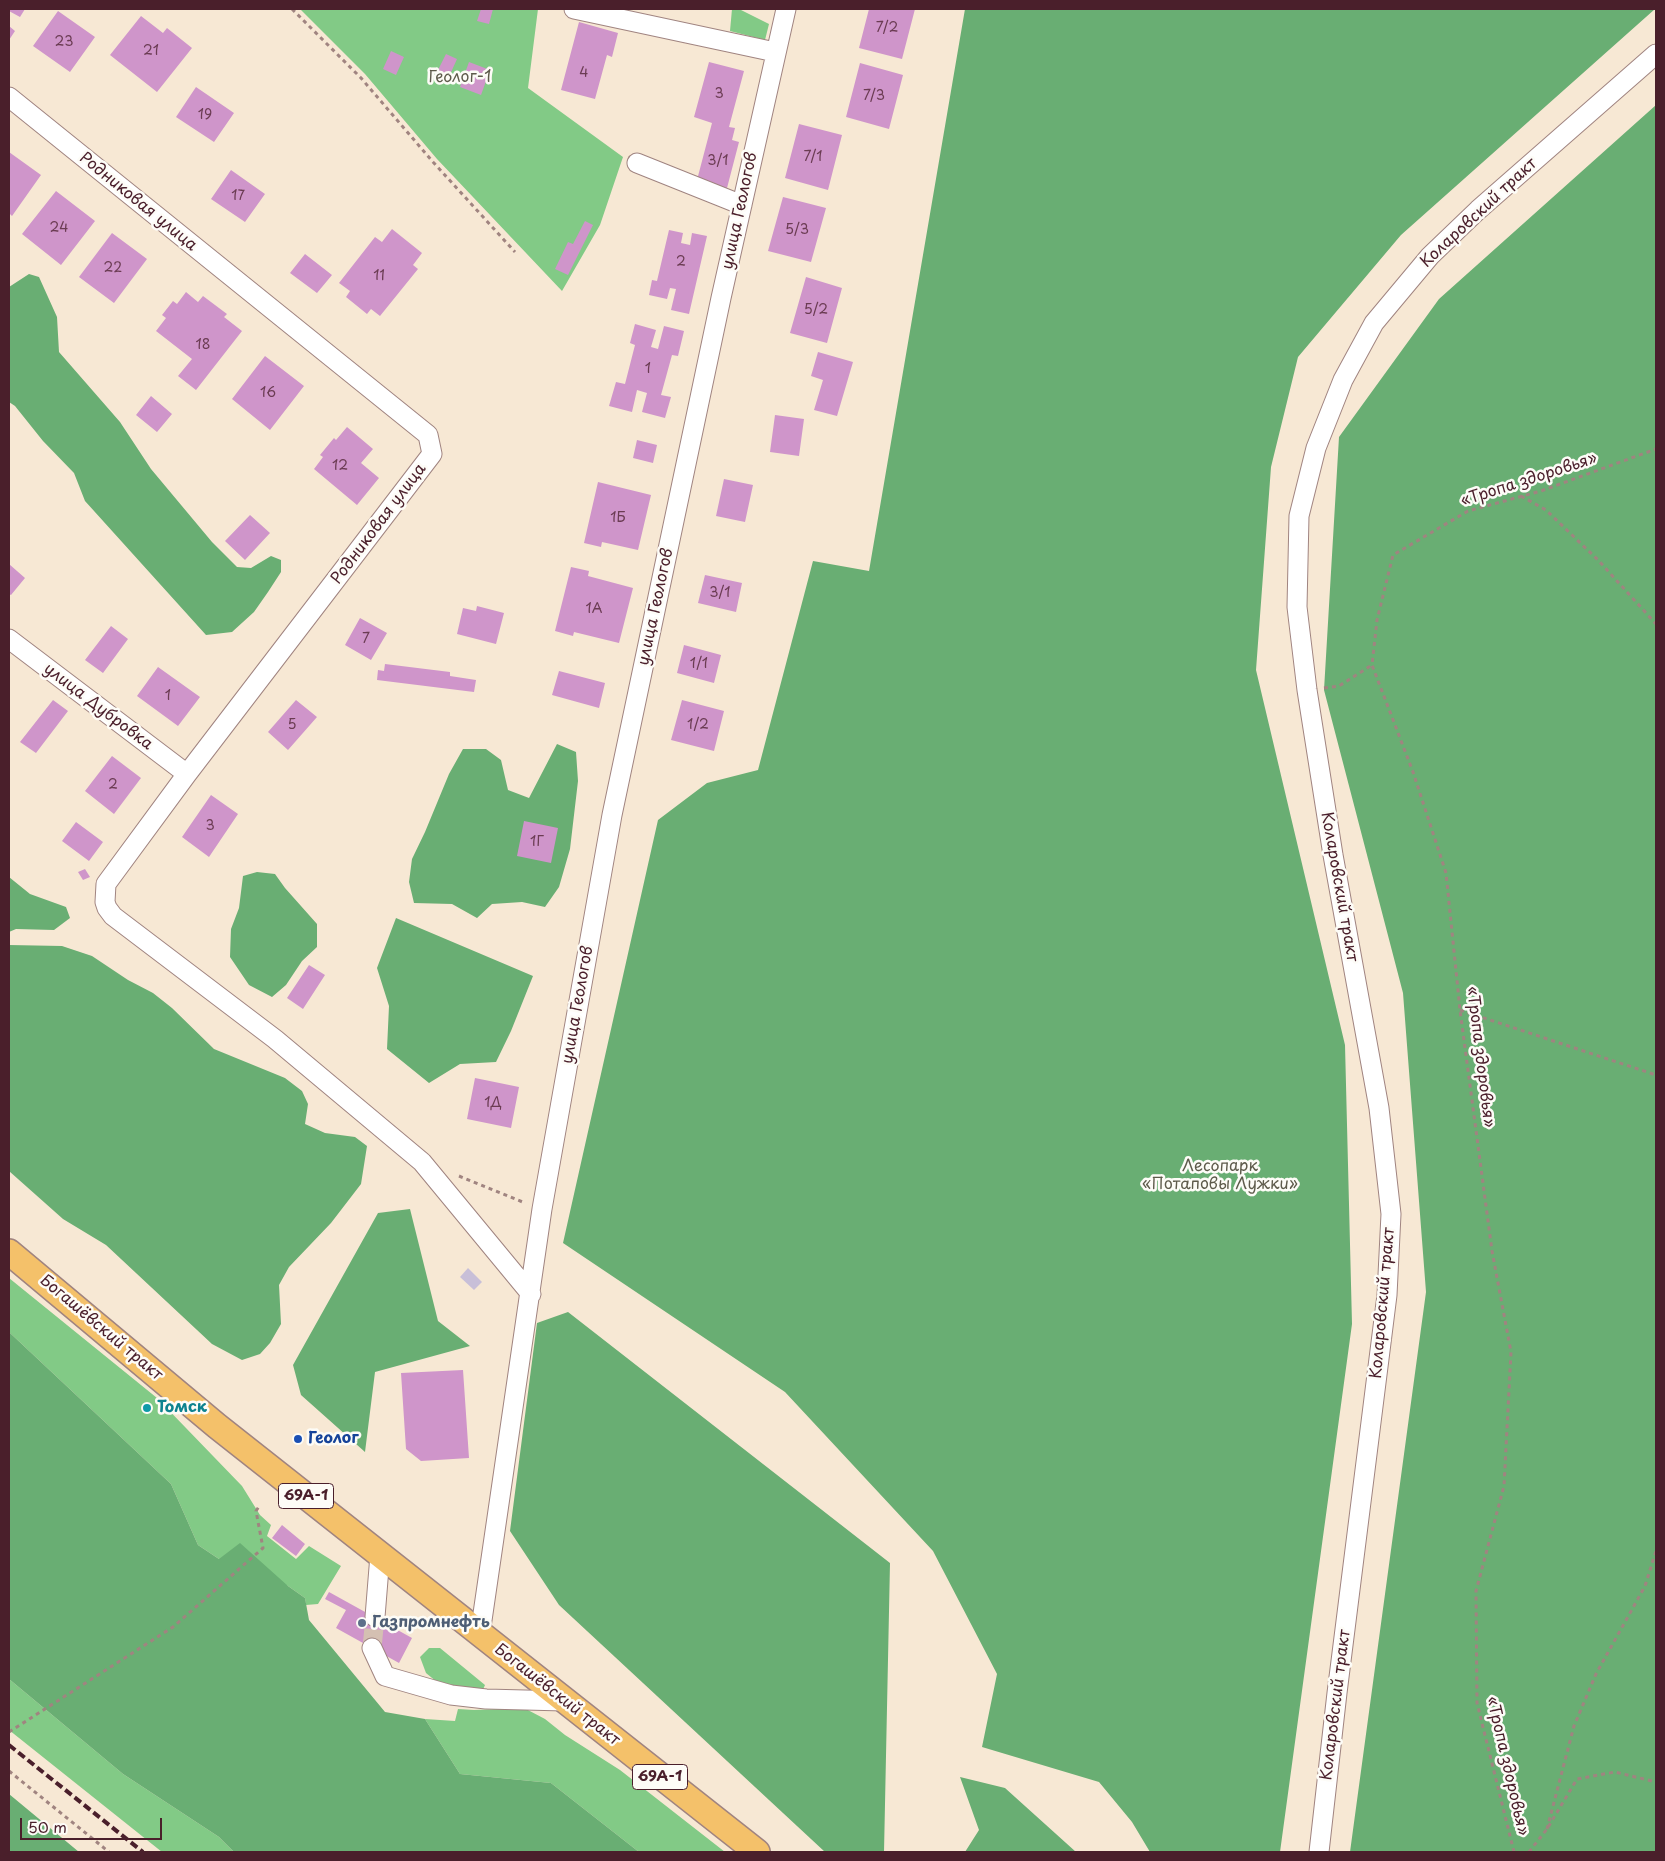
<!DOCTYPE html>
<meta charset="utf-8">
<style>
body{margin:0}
#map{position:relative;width:1665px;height:1861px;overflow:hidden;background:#f7e8d4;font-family:"Playpen Sans",sans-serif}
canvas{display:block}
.frame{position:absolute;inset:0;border:10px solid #4a1f2b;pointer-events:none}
.scale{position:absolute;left:20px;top:1818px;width:142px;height:22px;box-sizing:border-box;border:2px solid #4a1f2b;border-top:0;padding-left:6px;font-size:15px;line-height:18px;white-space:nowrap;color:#4a1f2b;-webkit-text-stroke:4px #fdfcf7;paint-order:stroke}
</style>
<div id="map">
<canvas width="1665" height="1861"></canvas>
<div class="frame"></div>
<div class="scale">50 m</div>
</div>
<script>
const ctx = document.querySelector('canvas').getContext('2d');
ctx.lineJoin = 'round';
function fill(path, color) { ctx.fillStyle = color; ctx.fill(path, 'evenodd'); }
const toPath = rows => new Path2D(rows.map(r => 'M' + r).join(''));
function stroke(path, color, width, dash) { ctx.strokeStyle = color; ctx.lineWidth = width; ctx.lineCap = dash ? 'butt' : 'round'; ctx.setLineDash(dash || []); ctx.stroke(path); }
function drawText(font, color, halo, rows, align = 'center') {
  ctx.font = font + ' "Playpen Sans",sans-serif'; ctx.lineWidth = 5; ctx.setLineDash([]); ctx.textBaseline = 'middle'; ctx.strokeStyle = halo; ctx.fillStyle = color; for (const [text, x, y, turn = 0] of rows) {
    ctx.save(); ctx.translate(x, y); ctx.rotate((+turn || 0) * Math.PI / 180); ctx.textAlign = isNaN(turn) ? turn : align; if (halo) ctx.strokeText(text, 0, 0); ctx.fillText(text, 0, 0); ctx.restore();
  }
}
const industrial = toPath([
 [468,1268,482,1282,474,1290,460,1277]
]);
const green = toPath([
 [300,9,538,9,528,88,623,157,600,225,562,291,437,159,365,74],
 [732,9,739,9,769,24,765,40,730,31],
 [9,1278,157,1398,242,1486,260,1515,271,1525,267,1536,296,1559,309,1546,341,1566,318,1604,306,1605,305,1598,288,1586,219,1559,198,1545,171,1484,9,1332],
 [429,1648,440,1648,485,1685,481,1694,443,1687,426,1673,420,1657],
 [9,1679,123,1774,219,1837,234,1852,162,1852,9,1730],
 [524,1708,545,1719,565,1735,620,1770,725,1852,639,1852,551,1783,460,1774,425,1719,455,1721,458,1709,474,1710]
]);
const forest = toPath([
 [965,9,1655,9,1401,235,1298,357,1271,467,1256,670,1345,1045,1352,1324,1280,1852,1150,1852,1132,1822,1099,1782,982,1747,997,1674,933,1551,785,1392,563,1243,658,820,707,783,758,770,813,561,869,571],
 [1656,105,1656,1852,1350,1852,1426,1292,1403,993,1324,690,1339,437,1439,299],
 [29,274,39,277,57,317,59,352,120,422,151,469,212,542,237,567,251,568,271,556,281,560,281,572,268,592,254,612,232,632,206,635,85,501,74,473,43,441,15,406,9,402,9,287],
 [557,744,576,752,578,781,570,849,559,887,545,907,522,902,492,904,477,918,452,904,414,903,409,882,412,859,425,832,449,774,463,749,486,749,501,760,508,790,529,798],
 [257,872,275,874,285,888,317,924,317,947,302,961,286,985,272,997,249,985,230,957,231,929,239,908,243,876],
 [9,877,30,894,66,907,70,918,54,930,16,929,9,932],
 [396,918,533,976,511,1031,496,1062,460,1064,429,1083,387,1049,389,1006,377,968],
 [9,945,62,946,92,956,128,980,153,993,172,1008,214,1049,285,1078,302,1091,308,1104,305,1124,325,1133,355,1137,367,1146,361,1184,331,1223,289,1267,279,1285,281,1324,270,1343,260,1354,242,1360,212,1344,106,1245,63,1219,9,1171],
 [410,1209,438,1321,470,1346,375,1372,365,1452,301,1395,293,1365,378,1213],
 [568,1312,890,1563,884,1852,825,1852,559,1605,510,1531,537,1323],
 [9,1332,171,1484,198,1545,219,1559,240,1543,288,1586,305,1598,309,1620,385,1712,425,1719,460,1774,551,1783,639,1852,234,1852,219,1837,123,1774,9,1679],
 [960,1777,1005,1788,1076,1852,965,1852,979,1830],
 [9,1794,79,1852,9,1852]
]);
const building = toPath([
 [9,9,25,9,20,17,9,11],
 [481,9,493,9,489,24,477,21],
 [869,9,915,9,902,59,859,48],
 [58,11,95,37,70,72,33,46],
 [141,16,163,33,167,28,192,48,157,92,110,55],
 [579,22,618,33,612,57,607,55,595,99,561,90],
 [9,26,15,31,9,40],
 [391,51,404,57,396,75,383,69],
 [446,54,457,59,448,79,436,74],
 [469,62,490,70,481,95,460,87],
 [709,62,744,71,729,127,735,128,732,140,739,142,727,188,697,180,712,123,694,117],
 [860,63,903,75,889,129,846,117],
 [196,87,234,113,214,142,176,117],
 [799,124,842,135,828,190,785,178],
 [9,152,41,175,12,216,9,213],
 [231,170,265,194,245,222,211,199],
 [56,191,95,221,61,265,22,234],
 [783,197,826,208,811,262,768,251],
 [585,221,593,225,568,275,555,269,568,242,573,244],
 [392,229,422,253,413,265,418,269,380,316,371,309,367,314,346,297,350,291,339,283,375,237,382,242],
 [669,230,683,233,681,243,690,245,692,233,707,236,689,314,671,310,676,289,670,288,667,299,649,295,652,280,657,281],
 [112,233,147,259,114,303,79,277],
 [305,254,332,275,317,293,290,273],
 [806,277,842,288,827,343,790,333],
 [186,292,198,302,203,296,227,314,224,317,242,331,196,390,178,376,192,359,156,331,166,318,162,315,173,301,177,304],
 [635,324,656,330,651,347,658,349,664,326,684,331,678,356,672,355,661,395,671,397,665,418,642,412,647,393,637,390,632,412,609,406,616,382,625,384,635,345,630,343],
 [818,352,853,362,837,416,814,410,823,380,811,376],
 [265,356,304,386,270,430,232,399],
 [151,396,172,414,157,432,136,415],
 [775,415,804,419,799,456,770,452],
 [347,427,373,449,361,463,379,478,357,505,314,469,323,457,320,455,334,438,336,440],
 [637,440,657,445,653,463,633,458],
 [724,479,753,485,745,522,716,516],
 [598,482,651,495,638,550,602,542,601,547,584,543],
 [250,515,270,533,245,560,225,541],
 [9,564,25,578,11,595,9,594],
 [571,567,589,571,588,576,633,588,619,643,574,632,573,636,555,631],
 [705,575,742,583,736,612,698,603],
 [477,606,504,613,496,644,457,634,463,608,476,611],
 [360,618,387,633,371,660,345,645],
 [111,626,128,639,103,673,85,660],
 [684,645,721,655,714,683,677,673],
 [385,664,450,672,450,676,476,680,474,692,377,680,378,670,384,671],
 [158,667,200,697,178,726,137,696],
 [559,671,605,683,599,708,552,695],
 [53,700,68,711,36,753,20,742],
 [296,700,317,717,288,750,268,732],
 [682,700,724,711,714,751,671,740],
 [112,756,141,778,114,814,85,791],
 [211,795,238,814,209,857,182,837],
 [524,821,558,828,551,863,517,856],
 [76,822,103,842,89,861,62,841],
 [85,869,90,877,83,880,78,872],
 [309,965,325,975,303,1009,287,998],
 [475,1078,519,1087,511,1128,467,1119],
 [463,1370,469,1458,421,1461,406,1449,401,1373],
 [282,1525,305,1544,296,1556,272,1538],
 [329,1592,412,1638,399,1663,336,1628,346,1610,325,1599]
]);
const minorTunnel = toPath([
 [372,1648,375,1617]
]);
const path = toPath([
 [292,9,361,78,433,162,515,252],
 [1521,496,1546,510,1598,560,1656,624],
 [1324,688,1339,686,1372,665],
 [1460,1010,1656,1075],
 [459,1176,525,1203],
 [9,1732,173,1627,263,1548,256,1511,260,1505],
 [9,1771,109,1852],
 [1547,1829,1574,1726,1596,1674,1645,1586,1656,1551],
 [1514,1852,1477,1703,1476,1591,1504,1486,1511,1352,1492,1251,1460,1010,1446,873,1413,772,1372,665,1377,620,1393,555,1468,511,1541,491,1656,449],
 [1529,1852,1547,1829,1577,1779,1615,1772,1656,1782]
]);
const minor = toPath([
 [574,9,775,52],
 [9,97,428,435,432,454,187,774,106,884,105,902,107,908,113,916,275,1039,422,1162,531,1294],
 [637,163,742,205],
 [9,639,187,774],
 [375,1617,380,1555],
 [480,1634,542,1209,612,815,721,298,786,9],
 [372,1648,385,1676,451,1695,486,1699,564,1701],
 [1319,1852,1337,1693,1387,1295,1391,1214,1379,1108,1333,855,1307,690,1297,607,1299,516,1316,448,1343,380,1374,323,1430,256,1478,210,1656,54]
]);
const major = toPath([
 [9,1252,217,1426,757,1852]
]);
const rail = toPath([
 [9,1745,143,1852]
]);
const markers = [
 [147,1408,5,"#0f9aa8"],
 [298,1439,5,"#1a4fb4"],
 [362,1623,5,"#5c6f8a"]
];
const numberNames = [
 ["7/2",887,28],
 ["23",64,42],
 ["21",151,51],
 ["4",584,73],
 ["3",719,94],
 ["7/3",874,96],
 ["19",205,115],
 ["7/1",813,157],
 ["3/1",718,161],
 ["17",238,196],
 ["24",59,228],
 ["5/3",797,230],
 ["2",681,262],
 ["22",113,268],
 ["11",379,276],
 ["5/2",816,310],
 ["18",203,345],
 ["1",648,369],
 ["16",268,393],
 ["12",340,466],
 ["1Б",618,518],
 ["3/1",720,593],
 ["1А",594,609],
 ["7",366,639],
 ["1/1",699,664],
 ["1",168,696],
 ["5",292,725],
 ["1/2",698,725],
 ["2",113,785],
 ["3",210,826],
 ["1Г",537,842],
 ["1Д",493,1103]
];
const shields = [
 [306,1496,55],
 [660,1777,55]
];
const shieldNames = [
 ["69А-1",306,1496],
 ["69А-1",660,1777]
];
const parkNames = [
 ["Геолог-1",460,78],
 ["Лесопарк",1220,1167],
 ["«Потаповы Лужки»",1220,1185]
];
const streetNames = [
 ["Родниковая улица",138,202,39],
 ["улица Геологов",740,211,-78],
 ["Коларовский тракт",1479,213,-43],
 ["«Тропа здоровья»",1529,480,-18],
 ["Родниковая улица",379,524,-53],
 ["улица Геологов",656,607,-78],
 ["улица Дубровка",98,707,37],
 ["Коларовский тракт",1339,887,80],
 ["улица Геологов",578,1005,-80],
 ["«Тропа здоровья»",1480,1057,83],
 ["Коларовский тракт",1383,1303,-85],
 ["Богашёвский тракт",101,1328,40],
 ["Богашёвский тракт",557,1695,38],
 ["Коларовский тракт",1336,1705,-83],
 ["«Тропа здоровья»",1507,1766,77]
];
const cultureNames = [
 ["Томск",157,1408]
];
const transitNames = [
 ["Геолог",308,1439]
];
const serviceNames = [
 ["Газпромнефть",372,1623]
];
fill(industrial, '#c8bfd8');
fill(green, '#82ca86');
fill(forest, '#69ae73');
fill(building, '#cf95ca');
stroke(minorTunnel, '#d4c0b2', 19, [19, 9]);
stroke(minor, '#a08480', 21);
stroke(major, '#a08480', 28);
stroke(path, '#a08480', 3, [4, 4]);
stroke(minor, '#fff', 19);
stroke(major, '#f4c16a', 25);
stroke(rail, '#4a1f2b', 4, [8, 4]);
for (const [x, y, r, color] of markers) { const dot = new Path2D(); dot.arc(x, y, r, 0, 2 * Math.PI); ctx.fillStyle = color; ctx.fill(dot); stroke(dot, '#fdfcf7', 2); }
drawText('14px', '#6b3c53', null, numberNames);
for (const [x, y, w] of shields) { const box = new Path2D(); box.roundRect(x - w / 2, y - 12.5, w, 25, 4); ctx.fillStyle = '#fdfcf7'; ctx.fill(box); stroke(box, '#4a1f2b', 1); }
drawText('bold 15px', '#4a1f2b', null, shieldNames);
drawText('16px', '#5e5b4b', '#fdfcf7', parkNames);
drawText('16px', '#4a1f2b', '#fdfcf7', streetNames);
drawText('bold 16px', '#0d838f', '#fdfcf7', cultureNames, 'left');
drawText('bold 16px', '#164399', '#fdfcf7', transitNames, 'left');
drawText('bold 16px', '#4e5e75', '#fdfcf7', serviceNames, 'left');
</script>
